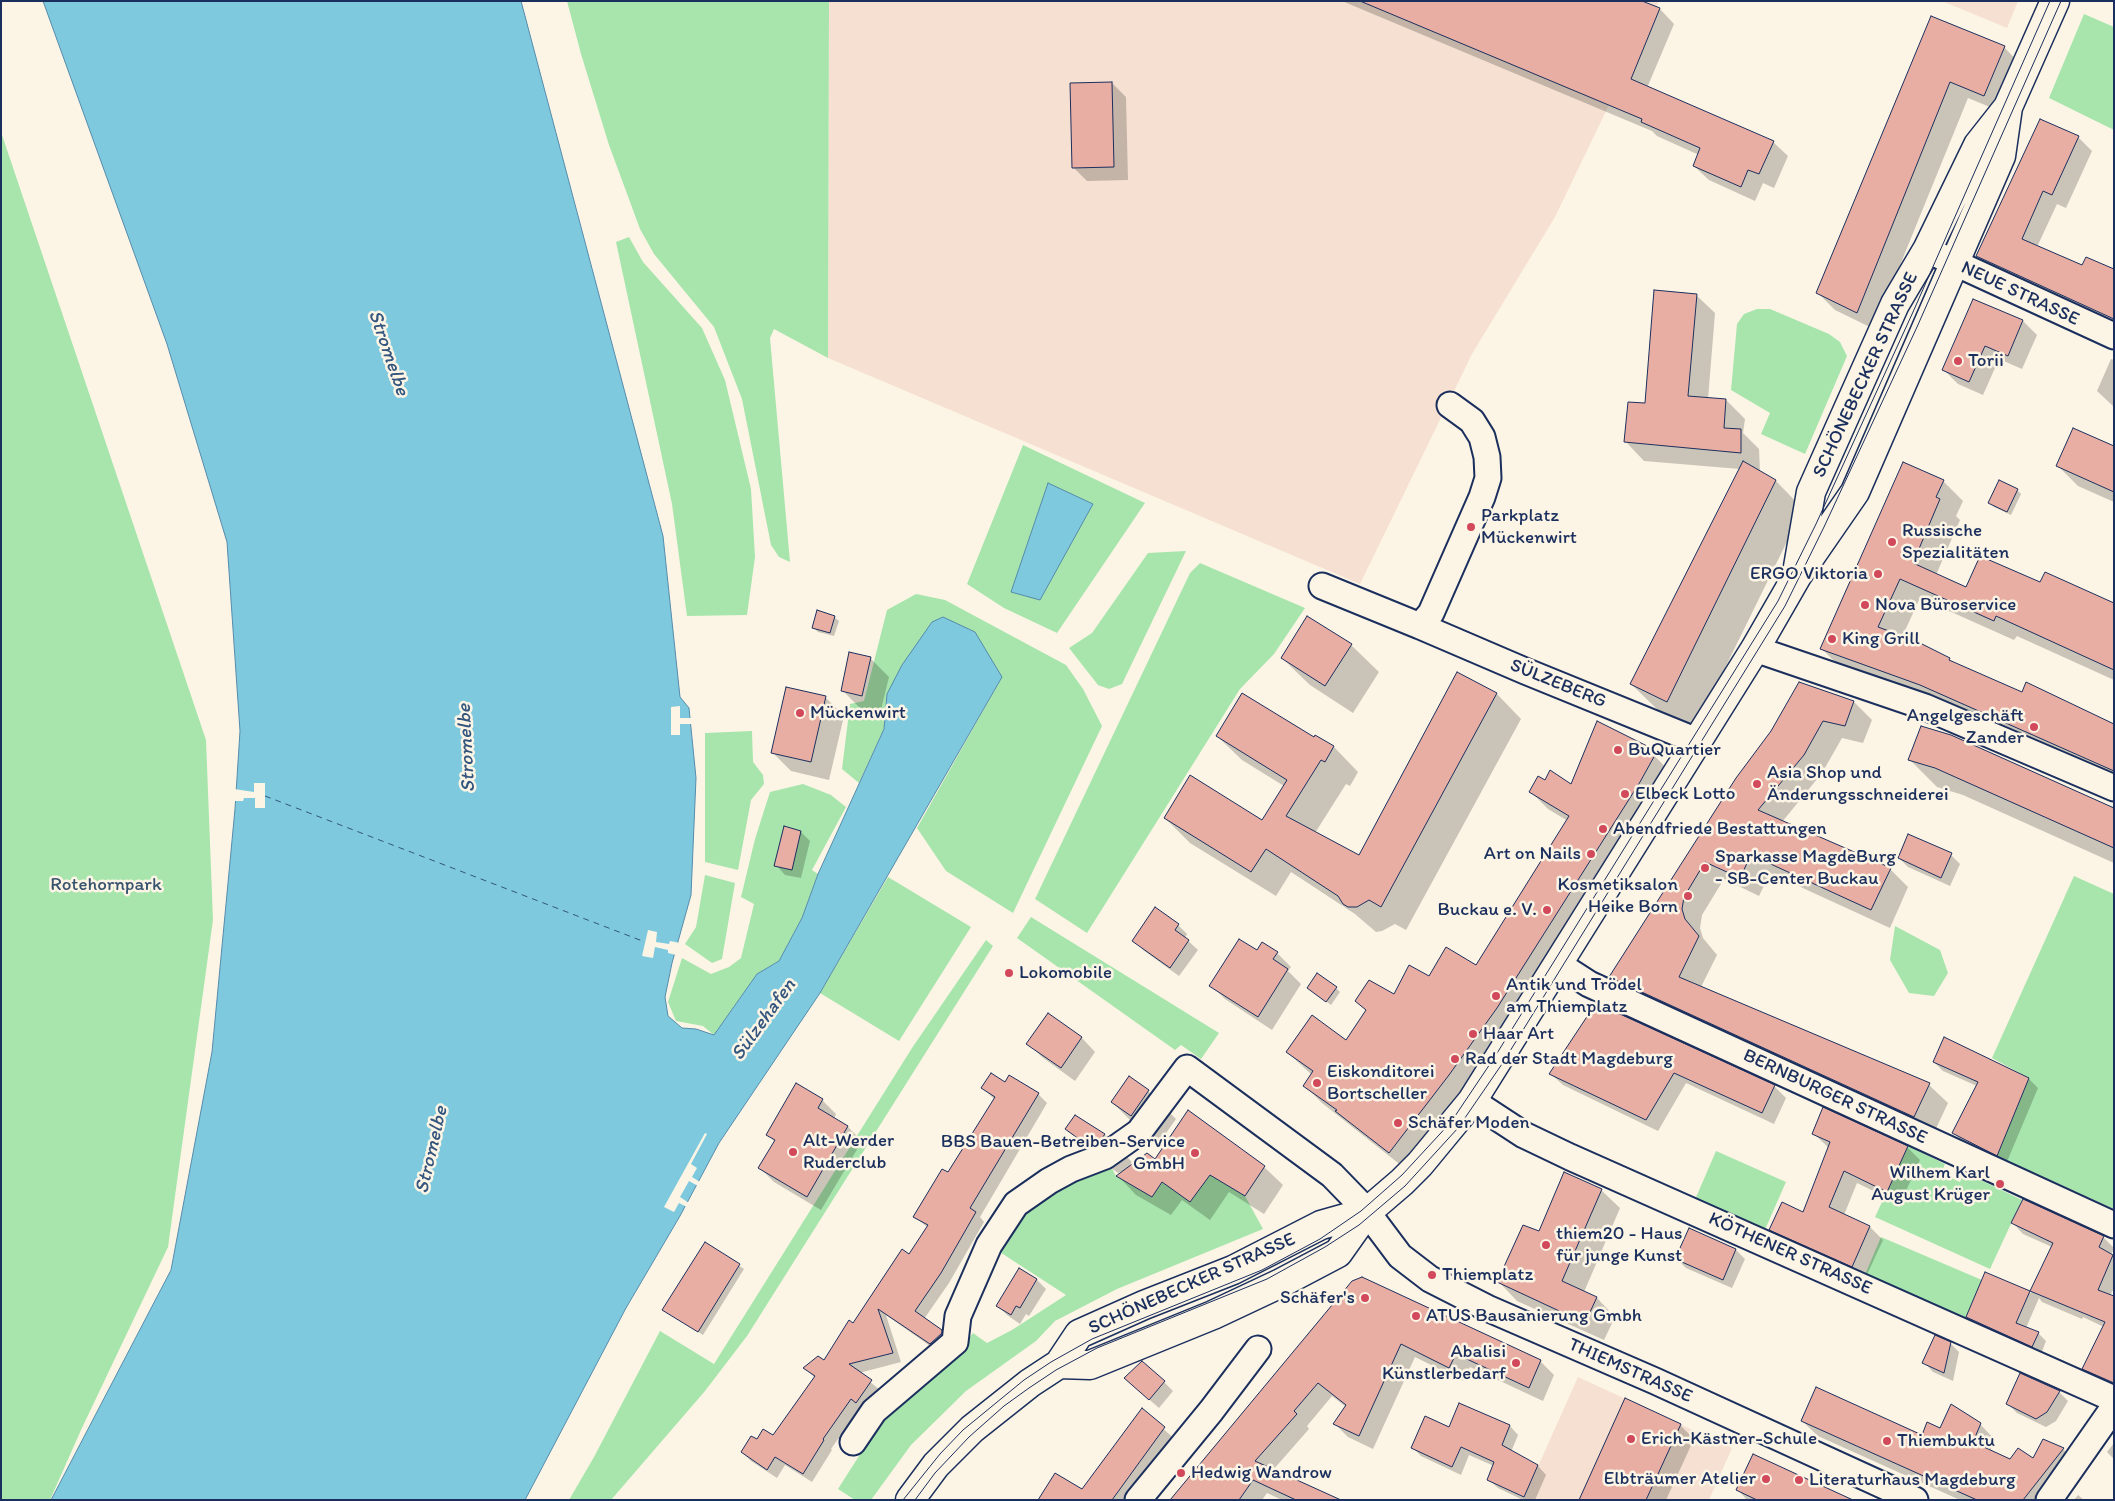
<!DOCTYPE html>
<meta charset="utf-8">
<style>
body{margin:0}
#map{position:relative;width:2115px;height:1501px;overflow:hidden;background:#fcf5e5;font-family:Itim,sans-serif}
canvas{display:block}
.frame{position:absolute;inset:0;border:2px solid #1b2f5e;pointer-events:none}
</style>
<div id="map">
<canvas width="2115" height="1501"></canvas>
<div class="frame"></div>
</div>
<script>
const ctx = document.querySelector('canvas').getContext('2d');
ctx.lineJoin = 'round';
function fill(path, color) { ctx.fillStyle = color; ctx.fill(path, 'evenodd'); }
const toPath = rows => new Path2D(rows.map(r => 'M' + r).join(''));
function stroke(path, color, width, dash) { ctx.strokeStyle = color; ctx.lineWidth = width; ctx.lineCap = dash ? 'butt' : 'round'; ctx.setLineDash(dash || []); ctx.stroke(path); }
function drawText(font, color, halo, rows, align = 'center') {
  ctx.font = font + ' Itim,sans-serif'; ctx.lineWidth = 5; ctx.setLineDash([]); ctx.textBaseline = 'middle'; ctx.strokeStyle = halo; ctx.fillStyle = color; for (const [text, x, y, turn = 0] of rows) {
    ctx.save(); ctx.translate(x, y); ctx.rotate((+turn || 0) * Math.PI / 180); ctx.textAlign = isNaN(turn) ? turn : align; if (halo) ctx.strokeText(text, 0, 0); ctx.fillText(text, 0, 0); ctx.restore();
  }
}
const built = toPath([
 [829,1,1659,1,1555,217,1472,354,1360,584,828,358],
 [1942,1,2018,1,2007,28],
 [1578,1377,1732,1448,1709,1500,1523,1500]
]);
const green = toPath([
 [567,1,829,1,828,358,774,329,770,338,790,562,779,557,771,545,742,399,714,327,654,254,640,229,609,145,581,54],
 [2084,14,2114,27,2114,130,2049,98],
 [1,132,206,740,213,920,168,1247,81,1430,50,1500,1,1500],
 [629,237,643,262,702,328,725,380,751,489,755,557,747,615,687,616,672,504,616,242],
 [1757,309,1770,309,1829,334,1840,342,1847,356,1805,454,1761,434,1770,413,1731,390,1737,324,1744,314],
 [1023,445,1145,503,1057,633,1004,608,967,584],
 [1186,551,1122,684,1109,689,1098,685,1069,648,1092,633,1148,553],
 [1200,563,1305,608,1274,654,1240,689,1087,933,1035,899,1190,573],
 [916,594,945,600,1066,665,1083,689,1102,726,1013,913,946,871,917,828,1002,677,887,694,884,729,859,783,842,769,850,704,864,701,887,610],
 [752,731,753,762,763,775,764,784,751,800,738,870,705,862,705,733],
 [803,784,831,795,846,807,812,870,818,874,802,918,779,961,757,974,714,1035,703,1026,676,1021,668,1002,682,958,711,974,729,967,741,958,754,904,741,897,755,839,770,792],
 [705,875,735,883,722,959,712,963,685,944,696,927],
 [2074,876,2114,894,2114,1209,1997,1156,2029,1078,1992,1058],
 [888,877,971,927,899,1041,820,993],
 [1031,917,1219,1033,1201,1059,1181,1045,1175,1050,1017,938],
 [1895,926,1940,950,1948,973,1934,996,1909,993,1890,960],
 [986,940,993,946,747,1336,705,1391,611,1500,569,1500,594,1457,660,1331,714,1364,912,1048],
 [1908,1146,1945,1164,1941,1173,1960,1182,1964,1172,2022,1200,1990,1269,1875,1217],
 [1716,1151,1786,1182,1763,1234,1694,1202],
 [1105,1156,1116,1176,1152,1197,1162,1182,1190,1202,1210,1175,1245,1196,1263,1229,1117,1289,1055,1321,1036,1341,966,1391,911,1445,871,1500,855,1500,838,1489,878,1426,962,1347,973,1333,987,1343,1012,1330,1066,1295,989,1245,1016,1204],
 [1881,1237,1982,1280,1965,1320,1864,1277]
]);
const water = toPath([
 [43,1,521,1,663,536,680,697,689,708,696,778,691,895,672,963,665,997,668,1016,682,1028,696,1029,714,1035,757,974,779,961,802,918,818,874,884,729,887,694,902,665,932,622,943,617,975,632,1002,677,820,993,719,1143,680,1216,626,1308,525,1500,51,1500,171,1270,212,1052,235,809,240,731,227,542,167,344,43,1],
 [1048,483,1093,504,1040,600,1011,592,1048,483]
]);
const pier = toPath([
 [680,706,680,718,692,718,693,724,680,724,680,735,671,735,671,707],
 [254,783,265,783,265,808,255,808,255,798,244,798,243,801,233,801,234,789,254,792],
 [648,930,657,932,656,942,669,944,670,941,680,943,676,955,668,953,668,950,655,947,653,958,642,956],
 [705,1133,707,1134,691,1164,697,1168,692,1177,700,1182,698,1186,689,1181,680,1197,689,1203,687,1207,679,1203,674,1212,664,1207]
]);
const shadow = toPath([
 [1342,1,1639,1,1660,9,1674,24,1647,88,1773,142,1788,156,1774,188,1763,183,1755,201,1709,180,1694,166,1699,155,1657,136,1652,131],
 [1932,17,2004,47,2021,65,2002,112,1968,98,1874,329,1835,310,1818,293],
 [1112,83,1126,97,1128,180,1087,181,1073,167],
 [2078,137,2092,151,2066,208,2057,204,2037,247,2083,266,2114,271,2114,325,1991,269,1977,255],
 [1696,295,1715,313,1708,399,1726,400,1745,419,1743,433,1759,449,1760,472,1776,481,1803,509,1695,729,1659,711,1631,684,1740,469,1644,461,1626,442,1646,405],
 [1974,300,2023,321,2037,335,2022,369,1999,359,1983,395,1958,384,1944,370],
 [2111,359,2114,360,2114,407,2097,391],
 [2114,448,2114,502,2078,486,2058,466],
 [1943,481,1963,501,1956,516,1960,520,1936,575,1967,588,2040,584,2114,605,2114,680,2017,636,2014,640,1920,598,1902,637,1949,659,1954,663,2023,694,2114,726,2114,781,1841,668,1821,648],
 [2017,490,2021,494,2011,515,1994,507,1990,503],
 [834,617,839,621,834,636,818,632,813,627],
 [1351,645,1379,672,1353,713,1310,685,1282,658],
 [870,658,889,677,880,714,861,709,842,690],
 [1458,674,1497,694,1521,719,1406,930,1395,924,1382,931,1376,932,1355,914,1291,872,1276,896,1190,843,1165,818,1262,821,1284,786,1242,760,1217,736,1314,739,1316,736,1334,747,1358,772,1350,786,1346,784,1315,833,1359,857],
 [825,697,844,716,829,780,791,771,773,753],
 [1854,702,1872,720,1863,743,1842,738,1822,773,1782,822,1890,869,1908,887,1890,928,1770,873,1759,896,1724,879,1702,915,1700,928,1703,938,1717,955,1701,987,1929,1085,1948,1103,1933,1135,1629,995,1611,977,1772,731],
 [1646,747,1671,773,1514,1026,1407,1170,1322,1103,1305,1086,1312,1075,1287,1052,1347,1041,1367,1011,1356,1001,1395,996,1430,978,1476,967,1568,821,1548,809,1530,791,1546,782,1572,786],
 [1909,759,2114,809,2114,863,1963,795,1937,787],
 [801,832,810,841,801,878,785,875,776,865],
 [1951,855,1960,864,1950,886,1908,867,1899,858],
 [1156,909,1178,925,1187,934,1185,938,1198,950,1179,976,1143,950,1134,940],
 [1277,953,1291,967,1288,971,1301,984,1272,1030,1225,999,1211,985],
 [1336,988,1340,992,1331,1005,1313,992],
 [1596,1005,1774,1086,1786,1098,1774,1124,1686,1083,1658,1131,1563,1085,1551,1074],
 [1082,1038,1095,1052,1075,1081,1042,1057,1028,1043],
 [1934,1062,2029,1079,2038,1088,2006,1164,1963,1142,1954,1133,1977,1086,1943,1071],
 [1129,1078,1148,1091,1176,1119,1159,1143,1140,1130,1112,1102],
 [1005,1084,1038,1094,1047,1103,980,1217,984,1222,949,1283,924,1319,950,1340,940,1353,886,1315,901,1362,859,1373,880,1390,866,1411,860,1407,831,1449,832,1450,812,1482,785,1465,777,1478,751,1461,742,1452,757,1441,774,1437,815,1378,805,1368,824,1362,910,1256,927,1227,915,1217,949,1174,995,1100,983,1088],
 [822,1100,836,1114,834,1119,848,1127,862,1141,821,1210,774,1182,760,1168,775,1142,767,1134],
 [1824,1109,1907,1147,1920,1160,1900,1204,1857,1183,1844,1215,1870,1227,1883,1240,1865,1279,1783,1242,1771,1230,1804,1214,1829,1148,1814,1134],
 [1075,1116,1105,1135,1132,1162,1128,1168,1155,1161,1264,1167,1283,1185,1264,1214,1229,1192,1210,1220,1182,1200,1171,1215,1136,1195,1118,1176,1124,1171,1118,1173,1094,1156,1066,1128],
 [1601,1190,1620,1208,1584,1292,1597,1298,1615,1317,1604,1340,1517,1301,1499,1282,1540,1233],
 [2023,1201,2103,1237,2114,1248,2111,1255,2114,1257,2114,1288,2110,1296,2114,1297,2114,1388,2094,1379,2083,1369,2104,1327,2083,1317,2082,1319,2042,1302,2039,1298,2026,1328,2038,1333,2046,1341,2041,1354,1975,1325,1967,1317,1986,1274,2031,1293,2052,1247,2023,1234,2013,1223],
 [705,1243,744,1269,703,1335,664,1310],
 [1736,1250,1745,1259,1732,1288,1686,1268,1677,1259],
 [1020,1270,1037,1280,1046,1289,1029,1316,1026,1314,1020,1324,1007,1315,998,1306],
 [1353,1282,1540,1361,1554,1375,1543,1401,1470,1367,1463,1381,1415,1357,1373,1449,1348,1437,1335,1424,1346,1407,1332,1396,1307,1426,1309,1429,1273,1470,1338,1500,1282,1500,1267,1493,1262,1500,1172,1500],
 [1950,1343,1959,1352,1953,1381,1933,1372,1924,1362],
 [1164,1382,1173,1391,1159,1408,1135,1387],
 [2059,1392,2068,1401,2056,1421,2046,1427,2017,1413,2008,1404],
 [1460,1404,1510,1426,1518,1435,1511,1452,1538,1466,1546,1475,1535,1500,1523,1500,1498,1488,1489,1480,1494,1466,1469,1455,1461,1475,1421,1456,1413,1448,1449,1429],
 [1142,1410,1177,1441,1133,1500,1040,1500,1083,1491],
 [1802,1421,1922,1436,1941,1430,1980,1424,1995,1440,1990,1451,2010,1460,2034,1460,2063,1449,2078,1464,2050,1500,1960,1500,1818,1436],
 [1680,1425,1694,1439,1666,1500,1580,1500],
 [2114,1443,2114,1459,2107,1452],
 [1738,1490,1850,1500,1747,1500],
 [2078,1495,2084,1500,2074,1500]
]);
const ferry = toPath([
 [265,796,645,942]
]);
const building = toPath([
 [1360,1,1642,1,1660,8,1631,79,1774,141,1759,174,1748,170,1741,187,1693,166,1700,148,1641,122,1642,119,1360,1],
 [1931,16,2005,46,1984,96,1950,82,1857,313,1816,293,1931,16],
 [1112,82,1114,167,1072,168,1070,83,1112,82],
 [2040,119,2079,136,2052,195,2043,191,2022,239,2082,265,2086,257,2114,269,2114,319,1976,256,2040,119],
 [1654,290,1697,294,1688,396,1726,399,1724,428,1741,429,1741,453,1624,442,1628,402,1645,403,1654,290],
 [1973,299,2023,320,2008,356,1985,346,1969,382,1942,370,1973,299],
 [2073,428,2114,446,2114,492,2056,466,2073,428],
 [1743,461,1776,480,1667,702,1630,684,1743,461],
 [1903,462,1944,480,1936,497,1940,499,1913,563,1966,587,1980,556,2040,582,2045,572,2114,603,2114,670,1996,616,1994,621,1900,579,1878,627,1916,641,1950,658,1949,660,2022,692,2026,682,2114,724,2114,771,1920,685,1820,649,1903,462],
 [1999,480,2018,489,2007,512,1988,503,1999,480],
 [817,610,835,616,830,633,812,628,817,610],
 [1307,616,1352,644,1325,686,1281,658,1307,616],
 [849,652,871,657,862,696,841,691,849,652],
 [1457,672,1497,693,1381,907,1369,900,1357,907,1348,907,1343,904,1338,896,1266,849,1251,872,1164,818,1190,775,1262,820,1287,780,1216,736,1242,693,1314,737,1315,735,1334,746,1325,762,1321,760,1286,816,1359,855,1457,672],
 [1799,682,1854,701,1845,726,1823,721,1804,755,1758,810,1891,868,1871,910,1751,855,1740,878,1705,862,1684,897,1682,909,1685,919,1699,936,1679,977,1930,1083,1914,1117,1609,977,1736,778,1771,731,1799,682],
 [786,687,826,696,811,762,771,753,786,687],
 [1597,721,1647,746,1655,755,1640,782,1497,1008,1449,1075,1389,1153,1335,1111,1337,1110,1303,1086,1313,1071,1286,1052,1312,1015,1346,1040,1366,1010,1355,1001,1369,980,1394,994,1409,965,1429,976,1446,947,1476,965,1569,816,1529,792,1538,776,1545,780,1550,770,1571,784,1597,721],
 [1921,726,1951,735,2114,808,2114,848,1935,768,1908,760,1921,726],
 [784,826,801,831,792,870,774,866,784,826],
 [1908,834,1952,853,1941,878,1898,858,1908,834],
 [1155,907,1179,924,1175,930,1189,940,1170,968,1132,941,1155,907],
 [1239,939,1257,950,1262,942,1278,952,1273,959,1288,969,1258,1017,1209,986,1239,939],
 [1317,973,1337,987,1326,1002,1307,988,1317,973],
 [1596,1003,1775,1085,1762,1113,1674,1073,1646,1120,1549,1074,1596,1003],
 [1048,1013,1082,1037,1061,1068,1026,1044,1048,1013],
 [1944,1037,2029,1078,1997,1156,1952,1133,1978,1082,1933,1062,1944,1037],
 [991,1073,1005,1082,1009,1075,1039,1093,970,1208,976,1212,941,1273,915,1311,942,1330,942,1333,930,1344,878,1309,893,1353,849,1364,872,1380,856,1403,851,1399,823,1439,824,1440,803,1474,775,1457,767,1470,741,1452,751,1436,757,1439,763,1429,773,1435,815,1376,803,1368,818,1356,824,1360,849,1320,853,1323,902,1249,909,1254,928,1225,913,1217,942,1169,948,1172,995,1097,981,1088,991,1073],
 [1129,1076,1149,1090,1131,1116,1111,1102,1129,1076],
 [796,1083,823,1099,818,1108,848,1126,807,1197,758,1168,775,1140,766,1135,796,1083],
 [1823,1107,1908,1146,1887,1192,1844,1171,1829,1207,1870,1226,1852,1267,1769,1230,1782,1202,1803,1212,1830,1142,1812,1134,1823,1107],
 [1188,1110,1265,1166,1245,1196,1210,1175,1190,1202,1162,1182,1152,1197,1116,1176,1147,1153,1155,1159,1188,1110],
 [1075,1115,1105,1134,1099,1142,1090,1147,1065,1129,1075,1115],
 [1564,1172,1602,1189,1562,1281,1597,1297,1585,1323,1497,1282,1523,1225,1539,1231,1564,1172],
 [2023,1199,2104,1236,2099,1247,2113,1255,2098,1290,2114,1296,2114,1383,2082,1369,2105,1322,2030,1291,2053,1243,2011,1223,2023,1199],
 [1689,1228,1736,1249,1723,1280,1675,1259,1689,1228],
 [705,1242,740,1264,698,1332,662,1310,705,1242],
 [1019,1268,1037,1279,1020,1308,1016,1306,1011,1315,996,1306,1019,1268],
 [1985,1272,2030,1291,2016,1323,2039,1332,2032,1347,1966,1317,1985,1272],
 [1362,1277,1541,1360,1529,1388,1456,1354,1449,1368,1401,1344,1359,1436,1333,1424,1346,1405,1318,1383,1294,1411,1297,1414,1255,1461,1341,1500,1296,1500,1253,1480,1239,1500,1170,1500,1352,1281,1362,1277],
 [1935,1335,1951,1342,1944,1373,1922,1363,1935,1335],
 [1142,1361,1165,1381,1149,1400,1124,1378,1142,1361],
 [2020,1373,2060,1391,2047,1412,2036,1419,2006,1404,2020,1373],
 [1816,1387,1922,1435,1927,1422,1940,1428,1951,1404,1981,1423,1973,1442,2010,1459,2018,1448,2033,1458,2043,1439,2064,1448,2023,1500,1977,1500,1801,1421,1816,1387],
 [1625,1398,1681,1424,1646,1500,1579,1500,1625,1398],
 [1459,1403,1510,1425,1502,1445,1538,1465,1524,1497,1487,1480,1494,1462,1461,1447,1452,1467,1411,1448,1425,1416,1449,1427,1459,1403],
 [1142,1408,1165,1427,1112,1500,1038,1500,1055,1473,1082,1489,1142,1408],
 [1753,1454,1792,1472,1853,1500,1757,1500,1736,1490,1753,1454]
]);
const minor = toPath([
 [1927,250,2114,336],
 [1450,405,1472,421,1482,437,1487,457,1488,478,1482,497,1431,613,1420,626,1525,671,1697,741],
 [1322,586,1420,626],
 [1755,649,1925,707,2114,788],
 [1558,964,1589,984,2114,1225],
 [1472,1101,1524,1135,1570,1157,2114,1399],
 [853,1442,874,1411,955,1342,958,1316,989,1245,1016,1204,1049,1181,1071,1169,1105,1156,1139,1132,1187,1068,1332,1175,1364,1208,1400,1256,1430,1279,1487,1308,1655,1381,1915,1500],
 [1138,1500,1211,1411,1258,1349],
 [2049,1500,2114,1407]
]);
const secondary = toPath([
 [1798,567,1811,492,1895,304,1927,250,1978,145,2008,107,2055,1],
 [1059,1364,1090,1365,1213,1315,1281,1283,1338,1253,1367,1212,1402,1182,1420,1164,1472,1101,1755,649,1797,576,1855,492,2001,156,2008,107],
 [910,1500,936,1465,972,1429,1030,1383,1059,1364,1079,1334,1144,1305,1233,1270,1321,1225,1367,1212]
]);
const tram = toPath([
 [903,1500,940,1454,963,1430,1024,1380,1051,1362,1092,1339,1262,1270,1320,1239,1361,1211,1402,1175,1451,1122,1494,1058,1778,601,1816,524,1913,312,2050,1],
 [915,1500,935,1473,969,1437,1004,1406,1029,1388,1056,1370,1097,1348,1267,1279,1325,1247,1359,1225,1405,1186,1458,1128,1502,1064,1785,606,1824,527,1917,327,2061,1]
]);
const markers = [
 [1958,361,5,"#d1495b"],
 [1471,527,5,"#d1495b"],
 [1892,542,5,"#d1495b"],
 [1878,574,5,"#d1495b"],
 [1865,605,5,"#d1495b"],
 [1832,639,5,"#d1495b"],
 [800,713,5,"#d1495b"],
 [2034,727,5,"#d1495b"],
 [1618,750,5,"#d1495b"],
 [1757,784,5,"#d1495b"],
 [1625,794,5,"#d1495b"],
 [1603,829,5,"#d1495b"],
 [1591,854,5,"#d1495b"],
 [1705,868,5,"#d1495b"],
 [1688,896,5,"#d1495b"],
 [1547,910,5,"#d1495b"],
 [1009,973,5,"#d1495b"],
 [1496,996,5,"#d1495b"],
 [1473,1034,5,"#d1495b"],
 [1455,1059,5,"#d1495b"],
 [1317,1083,5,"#d1495b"],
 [1398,1123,5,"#d1495b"],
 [793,1152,5,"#d1495b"],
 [1195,1153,5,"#d1495b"],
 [2000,1184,5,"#d1495b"],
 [1546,1245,5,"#d1495b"],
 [1432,1275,5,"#d1495b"],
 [1365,1298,5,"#d1495b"],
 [1416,1316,5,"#d1495b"],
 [1516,1363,5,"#d1495b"],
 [1631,1439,5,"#d1495b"],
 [1887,1441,5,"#d1495b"],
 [1181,1473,5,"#d1495b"],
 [1766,1479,5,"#d1495b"],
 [1799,1480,5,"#d1495b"]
];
const streetNames = [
 ["NEUE STRASSE",2020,294,25],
 ["SCHÖNEBECKER STRASSE",1866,375,-65],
 ["SÜLZEBERG",1558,684,22],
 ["BERNBURGER STRASSE",1835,1097,25],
 ["KÖTHENER STRASSE",1790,1254,24],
 ["SCHÖNEBECKER STRASSE",1192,1284,-24],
 ["THIEMSTRASSE",1630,1371,24]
];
const poiNames = [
 ["Torii",1968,361],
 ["Parkplatz",1481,516],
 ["Mückenwirt",1481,538],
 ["Russische",1902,531],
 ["Spezialitäten",1902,553],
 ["ERGO Viktoria",1868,574,"right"],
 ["Nova Büroservice",1875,605],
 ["King Grill",1842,639],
 ["Mückenwirt",810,713],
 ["Angelgeschäft",2024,716,"right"],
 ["Zander",2024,738,"right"],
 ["BuQuartier",1628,750],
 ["Asia Shop und",1767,773],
 ["Änderungsschneiderei",1767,795],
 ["Elbeck Lotto",1635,794],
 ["Abendfriede Bestattungen",1613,829],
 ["Art on Nails",1581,854,"right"],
 ["Sparkasse MagdeBurg",1715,857],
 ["- SB-Center Buckau",1715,879],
 ["Kosmetiksalon",1678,885,"right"],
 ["Heike Born",1678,907,"right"],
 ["Buckau e. V.",1537,910,"right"],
 ["Lokomobile",1019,973],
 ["Antik und Trödel",1506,985],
 ["am Thiemplatz",1506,1007],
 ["Haar Art",1483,1034],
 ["Rad der Stadt Magdeburg",1465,1059],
 ["Eiskonditorei",1327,1072],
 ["Bortscheller",1327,1094],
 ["Schäfer Moden",1408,1123],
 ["Alt-Werder",803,1141],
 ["Ruderclub",803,1163],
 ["BBS Bauen-Betreiben-Service",1185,1142,"right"],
 ["GmbH",1185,1164,"right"],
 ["Wilhem Karl",1990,1173,"right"],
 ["August Krüger",1990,1195,"right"],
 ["thiem20 - Haus",1556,1234],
 ["für junge Kunst",1556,1256],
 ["Thiemplatz",1442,1275],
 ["Schäfer's",1355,1298,"right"],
 ["ATUS Bausanierung Gmbh",1426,1316],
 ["Abalisi",1506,1352,"right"],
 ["Künstlerbedarf",1506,1374,"right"],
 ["Erich-Kästner-Schule",1641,1439],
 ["Thiembuktu",1897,1441],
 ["Hedwig Wandrow",1191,1473],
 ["Elbträumer Atelier",1756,1479,"right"],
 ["Literaturhaus Magdeburg",1809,1480]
];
const parkNames = [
 ["Rotehornpark",106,885]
];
const waterNames = [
 ["Stromelbe",388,353,71],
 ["Stromelbe",467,748,-93],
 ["Sülzehafen",764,1020,-54],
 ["Stromelbe",432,1150,-77]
];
fill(built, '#f6e0d1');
fill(green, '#a7e5ac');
fill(water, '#7ec9de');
stroke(water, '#568bab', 1);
fill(pier, '#fcf5e5');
fill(shadow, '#0003');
stroke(ferry, '#34567e', 1, [6, 5]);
fill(building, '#e8aea3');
stroke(building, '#1b2f5e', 1);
stroke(minor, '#1b2f5e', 29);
stroke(secondary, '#1b2f5e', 31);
stroke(minor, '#fcf5e5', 25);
stroke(secondary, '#fcf5e5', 28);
stroke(tram, '#1b2f5e', 1);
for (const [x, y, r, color] of markers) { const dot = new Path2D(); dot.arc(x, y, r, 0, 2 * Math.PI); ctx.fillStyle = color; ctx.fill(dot); stroke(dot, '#fcf5e5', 2); }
drawText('19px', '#1b2f5e', '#fcf5e5', streetNames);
drawText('19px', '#1b2f5e', '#fcf5e5', poiNames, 'left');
drawText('19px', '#37536e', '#fcf5e5', parkNames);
drawText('italic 20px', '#34567e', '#fcf5e5', waterNames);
</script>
